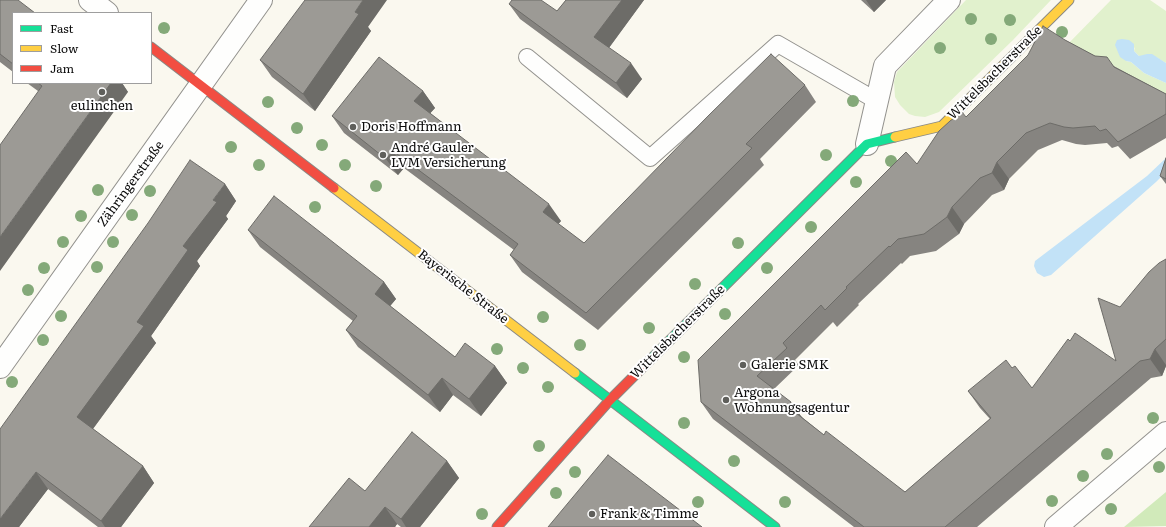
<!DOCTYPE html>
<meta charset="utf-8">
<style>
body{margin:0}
#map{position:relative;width:1166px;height:527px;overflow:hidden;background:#faf8ef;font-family:Literata,serif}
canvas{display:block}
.legend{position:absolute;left:12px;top:12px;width:140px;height:72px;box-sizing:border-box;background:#fff;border:1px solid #9e9e9e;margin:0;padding:5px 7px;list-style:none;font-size:12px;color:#0c0c0c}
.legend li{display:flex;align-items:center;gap:8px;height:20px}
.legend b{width:20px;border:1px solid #9e9e9e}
</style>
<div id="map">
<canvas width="1166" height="527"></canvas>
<ul class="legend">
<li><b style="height:5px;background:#16e098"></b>Fast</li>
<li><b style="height:5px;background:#ffcf43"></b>Slow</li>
<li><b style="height:5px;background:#f24e42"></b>Jam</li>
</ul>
</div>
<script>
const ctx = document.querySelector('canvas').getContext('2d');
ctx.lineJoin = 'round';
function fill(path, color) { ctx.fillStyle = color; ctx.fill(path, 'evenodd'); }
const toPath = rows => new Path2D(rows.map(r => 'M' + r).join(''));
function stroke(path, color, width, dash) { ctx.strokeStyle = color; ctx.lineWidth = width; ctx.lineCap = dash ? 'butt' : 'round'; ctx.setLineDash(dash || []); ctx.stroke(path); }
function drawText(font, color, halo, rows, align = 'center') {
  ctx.font = font + ' Literata,serif'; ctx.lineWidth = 4; ctx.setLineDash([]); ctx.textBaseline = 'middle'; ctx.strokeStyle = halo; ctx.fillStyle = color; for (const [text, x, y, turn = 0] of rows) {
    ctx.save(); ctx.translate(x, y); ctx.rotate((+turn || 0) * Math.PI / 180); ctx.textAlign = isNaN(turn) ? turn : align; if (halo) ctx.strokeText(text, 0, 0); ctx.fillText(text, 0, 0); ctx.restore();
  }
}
const green = toPath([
 [966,0,1051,0,1013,40,939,112,925,117,915,116,909,114,900,105,895,97,894,82,897,72],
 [1111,0,1150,0,1166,11,1166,63,1156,57,1139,56,1134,51,1135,47,1126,61,1131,62,1144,73,1166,83,1166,105,1064,48]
]);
const forest = toPath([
 [1166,492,1166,526,1124,527]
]);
const water = toPath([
 [1122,39,1129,40,1134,44,1134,51,1139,56,1147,54,1152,54,1166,63,1166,83,1144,73,1131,62,1126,61,1120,57,1115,45,1117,40],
 [1166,158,1166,172,1156,182,1051,275,1044,277,1037,273,1034,266,1035,261,1147,176]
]);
const lane = toPath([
 [527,57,650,158,778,44,877,101]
]);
const street = toPath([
 [90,0,107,13],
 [867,144,885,66,949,0],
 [0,367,261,0],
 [1056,527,1166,433]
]);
const fast = toPath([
 [645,365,867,144,895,137],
 [575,373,775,527]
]);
const slow = toPath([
 [895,137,942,126,1069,0],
 [334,188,575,373]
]);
const jam = toPath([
 [151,47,334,188],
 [497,527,610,400,645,365]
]);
const trees = [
 [971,19],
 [1010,20],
 [164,28],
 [1062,32],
 [991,39],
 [940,48],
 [853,101],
 [268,102],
 [297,128],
 [322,145],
 [231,147],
 [826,155],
 [891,161],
 [259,165],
 [345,165],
 [856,182],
 [376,186],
 [98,190],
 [150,191],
 [315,207],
 [132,215],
 [81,216],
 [811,227],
 [63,242],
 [113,242],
 [738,243],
 [97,267],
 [44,268],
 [767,268],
 [695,284],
 [28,290],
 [725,314],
 [61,316],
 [543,317],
 [649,328],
 [43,340],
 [580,345],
 [497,349],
 [684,357],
 [523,368],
 [12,382],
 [548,387],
 [1153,418],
 [684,423],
 [539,446],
 [1107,454],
 [734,461],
 [1159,467],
 [575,472],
 [1083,476],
 [556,493],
 [1052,501],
 [698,502],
 [785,502],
 [1111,509],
 [482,514]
];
const wall = toPath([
 [0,0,13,13,13,72,0,62],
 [566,0,644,0,609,48,642,79,627,98,520,19,509,4,557,11],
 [861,0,886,0,874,12],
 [368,27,371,31,315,111,272,77,260,60],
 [1065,40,1166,94,1166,138,1130,159,1118,146,1112,148,1107,143,1085,145,1076,144,1062,140,1038,150,1009,179,1004,190,992,195,964,224,959,234,936,251,910,256,902,264,901,263,858,304,859,305,837,327,833,322,795,360,799,365,774,389,803,418,824,435,905,492,990,419,980,408,968,391,1012,368,1032,388,1070,341,1116,361,1120,307,1166,259,1166,366,1162,376,1151,378,977,527,854,527,713,419,701,402,917,164,966,117],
 [27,83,122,83,128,92,38,91],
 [805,85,816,102,760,159,764,165,598,330,522,272,510,255,514,250,404,168,398,175,344,133,332,116,423,91,435,108,430,113,561,221,558,224,584,243],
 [1166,158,1166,184,1160,176],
 [225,184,236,201,226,216,228,219,197,261,200,266,151,336,156,343,93,429,143,466,154,483,121,527,98,527,48,489,19,527,0,527],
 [248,230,384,282,396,299,390,306,455,357,495,366,507,383,481,416,453,395,440,412,358,347,346,330,353,321,260,247],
 [447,461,459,478,420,527,401,527,397,524,395,527,309,527,365,491]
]);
const shadedWall = toPath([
 [363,0,387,0,368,27,371,31,315,111,303,94,355,12],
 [622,0,644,0,605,53,594,37],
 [866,0,886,0,874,12],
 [631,63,642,79,627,98,616,83],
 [111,83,122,83,128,92,0,271,0,237],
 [423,91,435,108,426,118,414,101],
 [393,151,404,168,398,175,386,159],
 [997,162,1009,179,1004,190,992,173],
 [225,184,236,201,226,216,228,219,197,261,200,266,151,336,156,343,89,434,77,417,183,246,213,200],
 [549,204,561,221,554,229,543,212],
 [952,207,964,224,959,234,947,217],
 [384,282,396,299,386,311,375,294],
 [1155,349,1166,365,1166,366,1162,376,1150,359],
 [495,366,507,383,481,416,469,399],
 [442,378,453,395,440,412,428,395],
 [791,402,803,419,787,406],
 [447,461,459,478,420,527,406,527,401,519],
 [143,466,154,483,121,527,105,527,101,521],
 [36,472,48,489,19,527,0,527,0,519],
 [385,507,397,524,395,527,369,527]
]);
const building = toPath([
 [0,0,18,0,35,13,13,13,13,64,0,54,0,0],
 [305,0,363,0,355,12,359,14,303,94,260,60,305,0],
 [512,0,541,0,557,11,566,0,622,0,594,37,631,63,616,83,509,4,512,0],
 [1043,26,1065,40,1095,56,1107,57,1114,67,1166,94,1166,114,1118,142,1106,129,1100,131,1095,126,1073,128,1064,127,1050,123,1026,133,997,162,992,173,980,178,952,207,947,217,924,234,898,239,890,247,889,246,846,287,847,288,825,310,821,305,783,343,787,348,757,376,791,402,787,406,824,435,826,431,905,492,991,418,968,391,1006,360,1012,368,1015,366,1032,388,1068,339,1070,341,1075,333,1116,361,1098,298,1120,307,1149,272,1159,263,1166,259,1166,339,1155,349,1150,359,1140,361,945,527,864,527,701,402,698,360,906,152,917,164,939,131,950,121,962,112,966,117,1028,55,1043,26],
 [771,54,805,85,746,144,752,148,586,313,510,255,518,244,393,151,386,159,332,116,379,57,423,91,414,101,549,204,543,212,584,243,708,116,771,54],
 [38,83,111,83,0,237,0,145,42,86,38,83],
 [1166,158,1166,179,1160,176,1166,158],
 [190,160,225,184,213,200,217,202,183,246,188,250,137,322,144,326,77,417,143,466,101,521,36,472,0,519,0,429,148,223,190,160],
 [274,196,384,282,375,294,455,357,465,343,495,366,469,399,442,378,428,395,346,330,357,316,248,230,274,196],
 [412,432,447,461,401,519,385,507,369,527,309,527,349,478,365,491,412,432],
 [608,455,702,527,548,527,608,455]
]);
const markers = [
 [102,92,4,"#5f5f5b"],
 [353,127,4,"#5f5f5b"],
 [383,155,4,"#5f5f5b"],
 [743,365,4,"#5f5f5b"],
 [726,400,4,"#5f5f5b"],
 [592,514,4,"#5f5f5b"]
];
const streetNames = [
 ["Wittelsbacherstraße",995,73,-45],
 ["Zähringerstraße",131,184,-54],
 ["Bayerische Straße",463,287,38],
 ["Wittelsbacherstraße",678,332,-45]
];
const poiNames = [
 ["eulinchen",102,106,"center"],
 ["Doris Hoffmann",361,127],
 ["André Gauler",391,148],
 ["LVM Versicherung",391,163],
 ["Galerie SMK",751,365],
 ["Argona",734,393],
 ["Wohnungsagentur",734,408],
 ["Frank & Timme",600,514]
];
fill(green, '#e1f1cd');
fill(forest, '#d1eaba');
fill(water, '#c2e2f7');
stroke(lane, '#93928e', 18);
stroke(street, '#93928e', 24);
stroke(fast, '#8a8985', 11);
stroke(slow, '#8a8985', 11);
stroke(jam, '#8a8985', 11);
stroke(lane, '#fefefd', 16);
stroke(street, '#fefefd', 22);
stroke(fast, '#16e098', 9);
stroke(slow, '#ffcf43', 9);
stroke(jam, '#f24e42', 9);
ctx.fillStyle = '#84a979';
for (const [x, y] of trees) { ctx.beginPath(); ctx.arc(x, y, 6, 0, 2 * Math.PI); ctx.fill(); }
fill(wall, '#868480');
fill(shadedWall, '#6d6c68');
fill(building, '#9c9a95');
stroke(building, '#6d6c68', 1);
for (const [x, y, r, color] of markers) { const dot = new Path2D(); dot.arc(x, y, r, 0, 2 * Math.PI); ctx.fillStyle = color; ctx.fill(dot); stroke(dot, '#fff', 1.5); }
drawText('13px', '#0c0c0c', '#fff', streetNames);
drawText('13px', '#0c0c0c', '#fff', poiNames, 'left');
</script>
